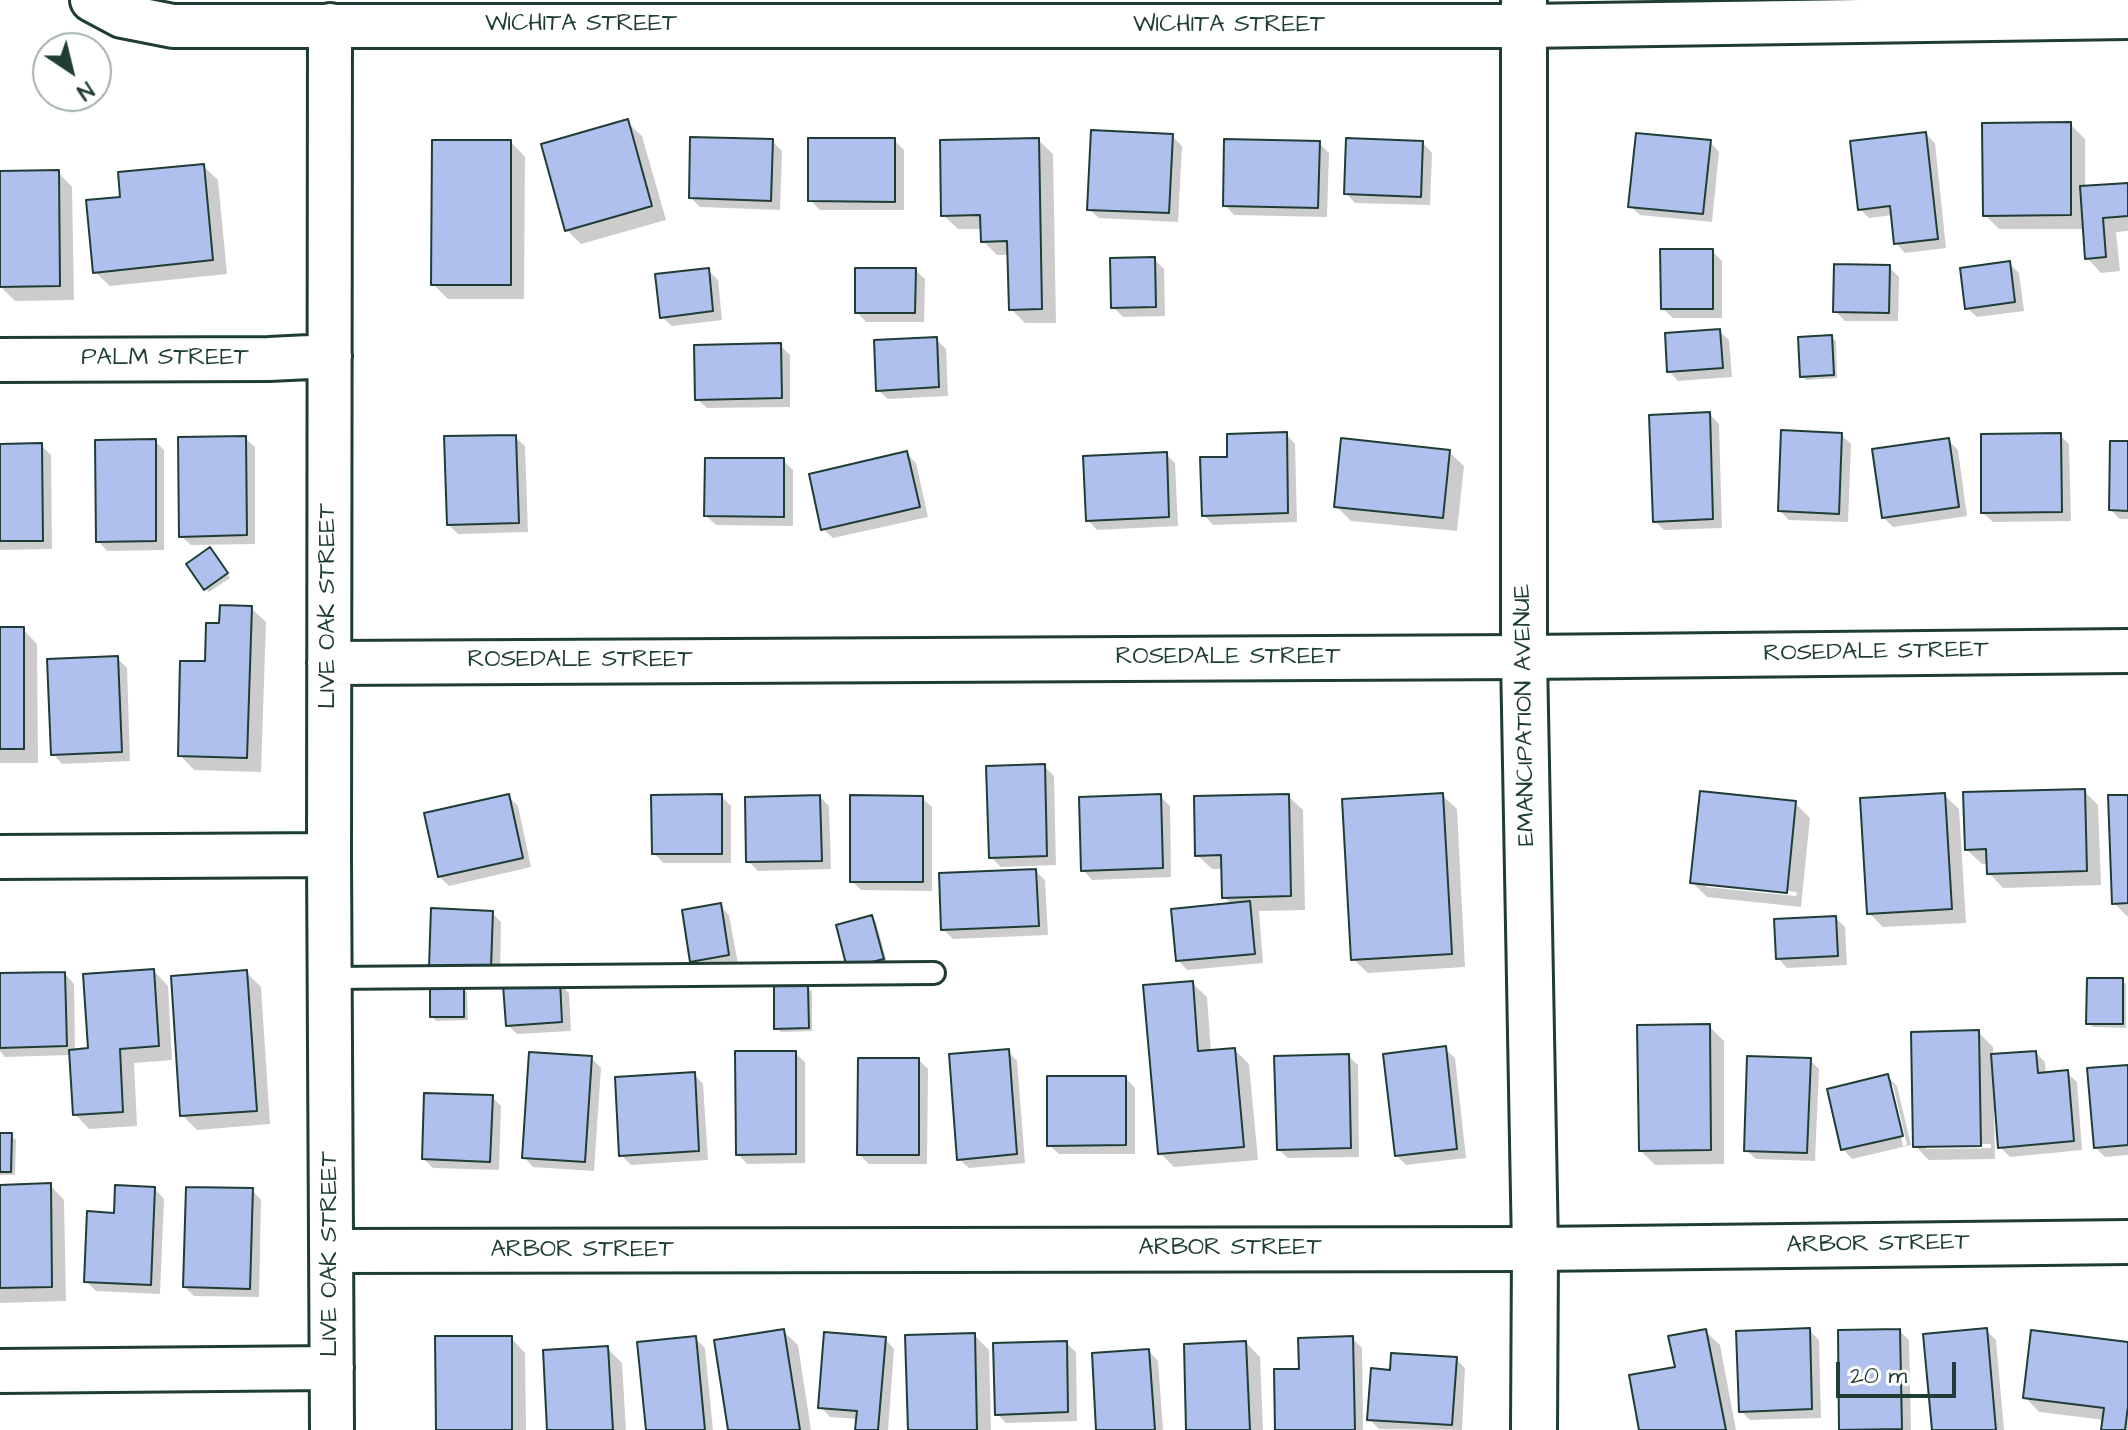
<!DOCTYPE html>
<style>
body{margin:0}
#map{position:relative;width:2128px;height:1430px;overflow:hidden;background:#fff;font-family:"Architects Daughter",sans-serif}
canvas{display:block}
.north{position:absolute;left:32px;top:32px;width:80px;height:80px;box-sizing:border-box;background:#fff;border:2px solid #a5b1ae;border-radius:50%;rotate:145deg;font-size:22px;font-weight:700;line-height:32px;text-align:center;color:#1f3d34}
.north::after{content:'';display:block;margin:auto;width:28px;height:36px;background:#1f3d34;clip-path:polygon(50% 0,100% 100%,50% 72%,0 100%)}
.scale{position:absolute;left:1836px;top:1362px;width:120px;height:36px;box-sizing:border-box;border:4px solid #1f3d34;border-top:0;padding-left:10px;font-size:24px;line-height:28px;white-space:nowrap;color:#1f3d34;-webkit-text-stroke:6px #fff;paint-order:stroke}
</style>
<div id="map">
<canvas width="2128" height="1430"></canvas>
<div class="north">N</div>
<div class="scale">20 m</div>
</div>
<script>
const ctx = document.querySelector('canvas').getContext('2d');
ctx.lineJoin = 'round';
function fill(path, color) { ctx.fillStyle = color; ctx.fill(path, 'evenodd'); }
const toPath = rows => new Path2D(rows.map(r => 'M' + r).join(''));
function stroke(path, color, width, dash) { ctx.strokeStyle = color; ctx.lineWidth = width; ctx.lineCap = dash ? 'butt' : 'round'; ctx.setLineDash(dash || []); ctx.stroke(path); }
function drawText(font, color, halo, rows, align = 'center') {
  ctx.font = font + ' "Architects Daughter",sans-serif'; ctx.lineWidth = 8; ctx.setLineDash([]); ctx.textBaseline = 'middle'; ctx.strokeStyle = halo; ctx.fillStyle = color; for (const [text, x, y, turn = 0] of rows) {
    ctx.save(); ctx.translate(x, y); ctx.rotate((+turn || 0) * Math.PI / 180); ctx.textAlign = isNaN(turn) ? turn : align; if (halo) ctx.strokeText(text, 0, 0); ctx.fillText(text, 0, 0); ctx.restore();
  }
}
const shadow = toPath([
 [627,122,642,136,666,220,581,244,567,230],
 [2070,124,2085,139,2085,188,2128,185,2128,231,2116,232,2120,271,2101,273,2087,258,2085,229,1999,229,1985,215],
 [1926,134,1935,143,1946,248,1905,253,1896,243,1893,215,1869,218,1860,209],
 [1172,136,1182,146,1178,222,1099,218,1089,209],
 [894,140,904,150,904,210,820,210,810,200],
 [1038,140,1053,154,1056,323,1025,323,1011,309,1010,255,997,255,983,241,982,229,958,229,943,215],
 [772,141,782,151,780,210,700,207,691,198],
 [511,142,525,157,524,299,448,299,433,284],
 [1710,142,1719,152,1712,222,1640,215,1630,206],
 [1319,143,1329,153,1327,217,1234,215,1225,205],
 [1423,143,1432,153,1430,205,1355,203,1346,193],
 [203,166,218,180,227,274,110,286,95,272,122,198],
 [58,172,72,187,74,300,15,301,0,286,0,173],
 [1712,251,1722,261,1722,318,1673,318,1663,309],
 [1154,259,1164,269,1165,316,1123,317,1113,307],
 [2009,263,2019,273,2024,311,1977,317,1967,308],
 [1889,267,1899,277,1898,321,1845,321,1835,311],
 [708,270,718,280,722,320,672,326,662,317],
 [915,270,925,279,924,322,866,322,857,312],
 [1719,331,1729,340,1732,377,1678,381,1669,371],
 [1831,337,1836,341,1837,378,1806,380,1802,376],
 [936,339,946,349,948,396,888,399,878,390],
 [780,345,790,355,790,407,707,408,697,399],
 [1709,414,1719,424,1722,528,1664,530,1655,521],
 [1286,434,1295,444,1297,522,1213,525,1204,515,1229,459],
 [1841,435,1851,444,1848,522,1789,520,1780,511],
 [2060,435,2069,444,2071,521,1993,522,1983,513],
 [515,437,525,446,528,532,458,534,448,524],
 [245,438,255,447,255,544,191,545,181,536],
 [1948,440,1958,450,1967,516,1893,527,1884,518],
 [155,441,164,450,164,550,107,551,98,541],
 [2128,443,2128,519,2120,519,2111,510],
 [41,445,51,455,52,549,0,550,0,446],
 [1449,452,1464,466,1457,531,1351,521,1336,506],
 [906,453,916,463,928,517,833,538,823,529],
 [1166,454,1175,463,1178,526,1097,530,1088,520],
 [783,460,793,470,793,526,716,525,706,516],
 [214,554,230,578,209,592,205,588],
 [251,608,266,622,261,772,194,770,180,755,207,663,221,625],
 [0,629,23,629,37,644,38,763,0,763],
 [117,658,127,668,130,761,62,764,53,754],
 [1044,766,1054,776,1056,865,1001,867,991,857],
 [2084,791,2098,805,2101,885,2003,888,1989,873,1989,864,1982,864,1967,850],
 [1442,795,1457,809,1465,967,1368,973,1353,959],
 [1944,795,1959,809,1966,923,1883,927,1869,913],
 [508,796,518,806,531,867,449,886,439,876],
 [721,796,731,806,731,863,663,863,654,853],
 [1160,796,1170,806,1171,877,1092,880,1083,870],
 [1288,796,1303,810,1305,910,1259,911,1263,963,1187,970,1178,960,1232,905,1224,897,1223,869,1212,869,1197,855],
 [820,797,829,806,831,869,758,871,748,861],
 [2128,797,2128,917,2114,903],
 [922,798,932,807,932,891,861,890,852,881],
 [1795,803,1810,818,1801,907,1707,897,1692,882],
 [1706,883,1797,892,1796,896,1706,887],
 [1035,871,1045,880,1048,935,953,939,943,929],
 [720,906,729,915,738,964,702,970,692,961],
 [492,913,501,922,500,977,441,975,431,966],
 [872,917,876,922,887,963,853,971],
 [1836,918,1845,927,1847,965,1787,968,1778,958],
 [154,971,168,986,172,1060,134,1063,137,1126,89,1129,75,1114,71,1055,5,1057,0,1051,0,975,65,974,74,984,75,1051,90,1050],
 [246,972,261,987,270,1124,197,1130,182,1115],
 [2122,980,2126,984,2126,1028,2093,1027,2088,1023],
 [559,983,569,993,571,1031,517,1034,508,1025],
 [1192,983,1207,997,1211,1052,1235,1050,1249,1064,1258,1160,1174,1167,1160,1153],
 [463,988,467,992,468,1020,436,1021,432,1017],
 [808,988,812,992,812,1031,781,1032,776,1028],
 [1709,1026,1724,1041,1724,1164,1655,1165,1641,1151],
 [1978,1032,1993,1047,1993,1056,2036,1053,2045,1062,2046,1074,2067,1073,2077,1082,2082,1150,2010,1157,2000,1147,1997,1112,1994,1112,1995,1159,1929,1160,1915,1146],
 [1926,1144,1991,1144,1991,1148,1926,1149],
 [1445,1049,1455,1058,1466,1158,1406,1165,1397,1156],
 [1008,1051,1017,1061,1025,1163,969,1168,959,1159],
 [795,1053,805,1062,805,1163,747,1164,738,1154],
 [1348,1056,1358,1065,1359,1157,1288,1158,1278,1149],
 [591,1058,601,1068,594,1171,533,1167,524,1157],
 [919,1060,928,1069,927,1164,869,1164,859,1154],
 [1810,1060,1819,1069,1815,1161,1756,1159,1746,1150],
 [2128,1067,2128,1155,2105,1157,2096,1148],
 [694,1074,703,1084,708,1160,631,1165,621,1155],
 [1888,1077,1897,1086,1911,1145,1852,1159,1843,1149],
 [1889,1085,1893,1085,1907,1145,1903,1146],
 [1125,1078,1135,1088,1135,1154,1059,1154,1049,1145],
 [492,1097,501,1106,499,1170,433,1168,424,1159],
 [0,1135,11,1135,16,1140,15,1175,0,1175],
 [50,1185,64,1200,66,1301,0,1303,0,1187],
 [155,1189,164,1199,160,1294,96,1291,86,1281,116,1215],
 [252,1190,261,1200,259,1297,194,1296,185,1287],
 [1809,1330,1819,1340,1821,1418,1750,1420,1741,1411],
 [1986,1330,1996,1340,2004,1430,1934,1430],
 [783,1331,798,1345,811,1430,730,1430],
 [1705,1331,1720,1345,1736,1430,1641,1430,1677,1368],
 [1900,1331,1909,1340,1911,1430,1841,1430],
 [974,1335,989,1350,991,1430,910,1430],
 [511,1338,525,1353,526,1430,438,1430],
 [695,1338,705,1348,713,1430,648,1430],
 [1352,1338,1362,1348,1363,1430,1277,1430,1301,1371],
 [885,1339,894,1349,888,1430,857,1430,858,1419,830,1417,821,1407],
 [1066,1343,1076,1352,1077,1421,1006,1423,997,1414],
 [1246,1343,1260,1357,1263,1430,1188,1430],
 [2128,1344,2128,1430,2103,1430,2105,1420,2039,1412,2025,1397],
 [607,1348,622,1363,626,1430,549,1430],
 [1149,1351,1158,1361,1163,1430,1098,1430],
 [1456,1359,1465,1368,1462,1430,1379,1429,1369,1419,1392,1372]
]);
const building = toPath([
 [628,119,652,206,565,231,541,144,628,119],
 [2071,122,2071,215,1983,216,1982,123,2071,122],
 [1091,130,1173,134,1169,213,1087,210,1091,130],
 [1926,132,1938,239,1894,244,1890,206,1858,210,1850,141,1926,132],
 [1636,133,1711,140,1703,214,1628,207,1636,133],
 [690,137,773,139,771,201,689,198,690,137],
 [808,138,895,138,895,202,808,201,808,138],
 [1039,138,1042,309,1009,310,1007,241,981,242,980,215,941,216,940,140,1039,138],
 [1346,138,1423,141,1421,197,1344,194,1346,138],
 [1224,139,1320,141,1318,208,1223,206,1224,139],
 [432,140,511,140,511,285,431,285,432,140],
 [204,164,213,260,93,273,86,200,120,197,118,172,204,164],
 [59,170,60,286,0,287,0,171,59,170],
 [2128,183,2128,216,2103,218,2106,257,2085,259,2080,186,2128,183],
 [1660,249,1713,249,1713,309,1661,309,1660,249],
 [1155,257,1156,307,1111,308,1110,258,1155,257],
 [2010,261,2015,302,1965,309,1960,268,2010,261],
 [1834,264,1890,265,1889,313,1833,312,1834,264],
 [709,268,713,311,660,318,655,274,709,268],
 [855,268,916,268,915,313,855,313,855,268],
 [1720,329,1723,368,1667,372,1665,333,1720,329],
 [1832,335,1834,375,1800,377,1798,337,1832,335],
 [937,337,939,387,876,391,874,340,937,337],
 [781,343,782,398,695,400,694,345,781,343],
 [1710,412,1713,519,1653,522,1649,415,1710,412],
 [1781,430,1842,433,1839,514,1778,511,1781,430],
 [1287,432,1288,513,1202,516,1200,457,1227,457,1227,434,1287,432],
 [2061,433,2062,512,1981,513,1981,434,2061,433],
 [516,435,519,523,447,525,444,436,516,435],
 [246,436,247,535,179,537,178,437,246,436],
 [1341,438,1450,450,1443,518,1334,507,1341,438],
 [1949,438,1959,507,1882,518,1872,449,1949,438],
 [156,439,156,541,96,542,95,440,156,439],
 [2110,441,2128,441,2128,511,2109,510,2110,441],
 [42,443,43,541,0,541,0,444,42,443],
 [907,451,920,507,821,530,809,474,907,451],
 [1167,452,1169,517,1086,521,1083,456,1167,452],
 [705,458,784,458,784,517,704,516,705,458],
 [210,547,228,573,204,590,186,564,210,547],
 [220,605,252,606,247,758,178,756,180,661,205,661,206,623,219,623,220,605],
 [0,627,24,627,24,749,0,749,0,627],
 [118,656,122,752,51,755,47,659,118,656],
 [1045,764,1047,856,989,858,986,766,1045,764],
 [2085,789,2087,871,1987,874,1986,849,1965,850,1963,792,2085,789],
 [1700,791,1796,801,1787,893,1690,883,1700,791],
 [1443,793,1452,954,1351,960,1342,799,1443,793],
 [1945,793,1952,909,1867,914,1860,798,1945,793],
 [509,794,523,858,438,877,424,813,509,794],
 [722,794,722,854,652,854,651,795,722,794],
 [1161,794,1163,868,1081,871,1079,797,1161,794],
 [1289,794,1291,896,1222,898,1221,855,1195,856,1194,796,1289,794],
 [820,795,822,861,746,862,745,797,820,795],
 [850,795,923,796,923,882,850,882,850,795],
 [2108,795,2128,795,2128,903,2112,904,2108,795],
 [1036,869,1039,926,941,930,939,873,1036,869],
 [1250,901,1255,954,1176,961,1171,909,1250,901],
 [721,903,729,955,690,962,682,910,721,903],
 [431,908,493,911,491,968,429,967,431,908],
 [872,915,884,959,847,968,836,925,872,915],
 [1836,916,1838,956,1776,959,1774,919,1836,916],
 [154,969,159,1046,120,1049,123,1112,73,1115,69,1050,88,1048,83,974,154,969],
 [247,970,257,1111,180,1116,171,976,247,970],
 [65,972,67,1046,0,1048,0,973,65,972],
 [2087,978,2123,978,2123,1024,2086,1024,2087,978],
 [560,981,562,1022,506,1026,503,985,560,981],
 [1193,981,1198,1051,1235,1048,1244,1147,1158,1154,1143,985,1193,981],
 [430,986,464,986,464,1017,430,1017,430,986],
 [774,986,808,986,809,1028,774,1029,774,986],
 [1710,1024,1711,1150,1639,1151,1637,1025,1710,1024],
 [1979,1030,1981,1146,1913,1147,1911,1032,1979,1030],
 [1446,1046,1457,1149,1395,1156,1383,1054,1446,1046],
 [1009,1049,1017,1154,957,1160,949,1054,1009,1049],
 [735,1051,796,1051,796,1154,736,1155,735,1051],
 [2036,1051,2038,1073,2068,1070,2074,1141,1998,1148,1991,1054,2036,1051],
 [529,1052,592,1056,585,1162,522,1158,529,1052],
 [1349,1054,1351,1148,1277,1150,1274,1056,1349,1054],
 [1747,1056,1811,1058,1807,1153,1744,1151,1747,1056],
 [858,1058,919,1058,919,1155,857,1155,858,1058],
 [2128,1065,2128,1145,2094,1148,2087,1068,2128,1065],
 [695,1072,699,1151,619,1156,615,1077,695,1072],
 [1888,1074,1903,1136,1841,1150,1827,1089,1888,1074],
 [1047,1076,1126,1076,1126,1145,1047,1146,1047,1076],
 [424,1093,493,1095,490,1162,422,1159,424,1093],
 [0,1133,12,1133,11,1172,0,1172,0,1133],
 [51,1183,52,1287,0,1288,0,1185,51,1183],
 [115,1185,155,1187,151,1285,84,1282,87,1211,114,1213,115,1185],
 [186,1187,253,1188,250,1289,183,1287,186,1187],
 [1810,1328,1812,1409,1739,1412,1736,1331,1810,1328],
 [1987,1328,1996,1430,1932,1430,1923,1334,1987,1328],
 [784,1329,800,1430,728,1430,714,1340,784,1329],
 [1706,1329,1726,1430,1639,1430,1629,1375,1675,1367,1668,1336,1706,1329],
 [1900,1329,1902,1429,1839,1430,1838,1330,1900,1329],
 [2031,1330,2128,1342,2128,1406,2125,1430,2101,1430,2104,1408,2023,1398,2031,1330],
 [824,1332,886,1337,878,1430,855,1430,857,1411,818,1408,824,1332],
 [975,1333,977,1430,908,1430,905,1335,975,1333],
 [435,1336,512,1336,512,1430,436,1430,435,1336],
 [696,1336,705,1430,646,1430,637,1342,696,1336],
 [1353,1336,1355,1430,1275,1430,1274,1369,1299,1369,1298,1338,1353,1336],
 [1067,1341,1068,1412,995,1415,993,1343,1067,1341],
 [1246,1341,1250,1430,1186,1430,1184,1344,1246,1341],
 [608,1346,613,1430,547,1430,543,1350,608,1346],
 [1149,1349,1155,1430,1096,1430,1092,1353,1149,1349],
 [1391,1353,1457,1357,1452,1425,1367,1420,1371,1368,1390,1370,1391,1353]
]);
const lane = toPath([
 [329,978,934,973]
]);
const street = toPath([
 [92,0,122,16,173,26,1524,26,2128,17],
 [330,25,329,855,332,1430],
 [0,360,269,359,330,356],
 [329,663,1524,657,2128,651],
 [0,857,329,855],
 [331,1251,1535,1249,2128,1242],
 [0,1371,332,1368]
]);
const secondary = toPath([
 [1524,0,1524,657,1535,1249,1534,1430]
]);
const streetNames = [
 ["WICHITA STREET",581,25],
 ["WICHITA STREET",1229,26],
 ["PALM STREET",165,359],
 ["LIVE OAK STREET",329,606,-90],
 ["ROSEDALE STREET",1876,653,-1],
 ["ROSEDALE STREET",1228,658],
 ["ROSEDALE STREET",580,661],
 ["EMANCIPATION AVENUE",1526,715,-91],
 ["ARBOR STREET",1878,1245,-1],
 ["ARBOR STREET",1230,1249],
 ["ARBOR STREET",582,1251],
 ["LIVE OAK STREET",331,1254,-90]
];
fill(shadow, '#0003');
fill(building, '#afbfee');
stroke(building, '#1f3d34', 2);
stroke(lane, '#1f3d34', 26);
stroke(street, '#1f3d34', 48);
stroke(secondary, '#1f3d34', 50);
stroke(lane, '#fff', 20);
stroke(street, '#fff', 42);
stroke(secondary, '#fff', 44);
drawText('24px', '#1f3d34', '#fff', streetNames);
</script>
